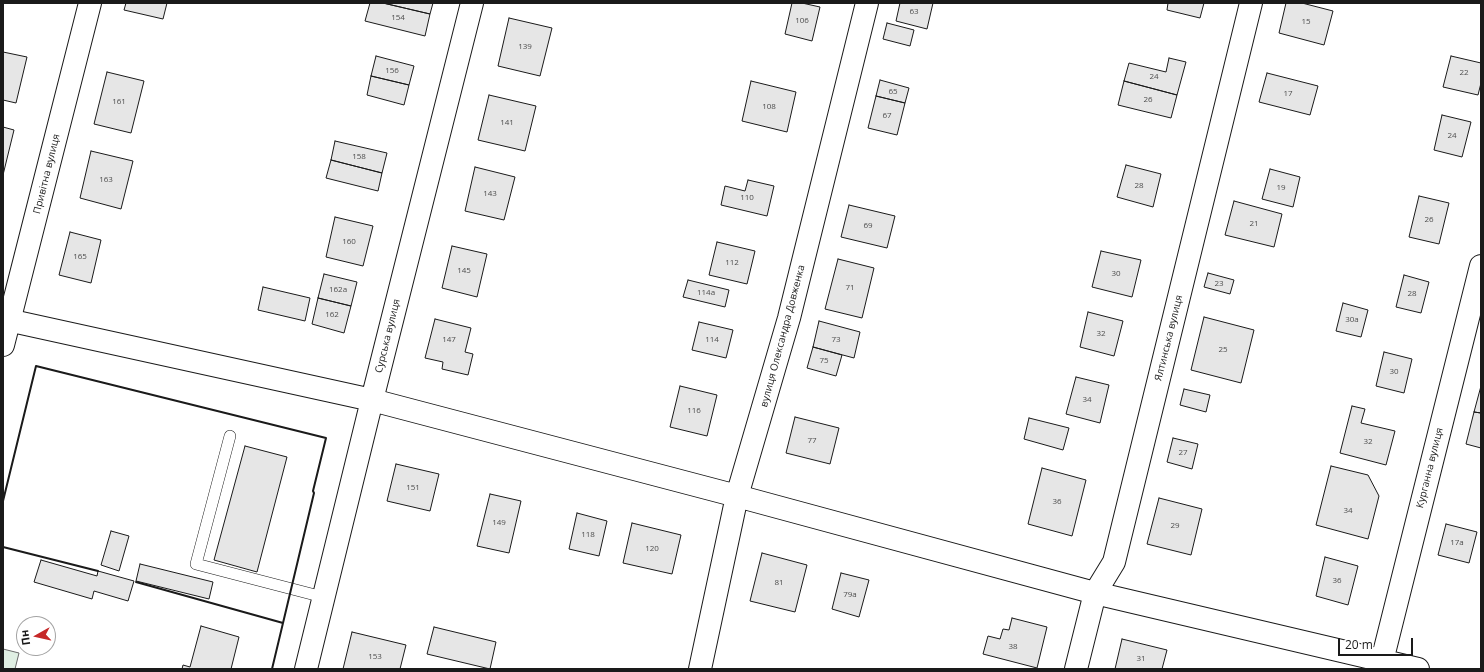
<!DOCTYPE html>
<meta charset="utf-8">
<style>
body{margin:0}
#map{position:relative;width:1484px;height:672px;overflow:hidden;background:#fff;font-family:"Open Sans",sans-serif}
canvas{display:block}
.frame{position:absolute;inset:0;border:4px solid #1a1a1a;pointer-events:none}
.north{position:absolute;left:16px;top:616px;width:40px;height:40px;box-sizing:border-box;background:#fff;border:1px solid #a3a3a3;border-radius:50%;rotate:262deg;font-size:11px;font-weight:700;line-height:16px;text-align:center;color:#1a1a1a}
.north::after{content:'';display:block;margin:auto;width:14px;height:18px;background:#c62828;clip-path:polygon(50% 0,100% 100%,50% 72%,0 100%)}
.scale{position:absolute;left:1338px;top:638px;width:75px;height:18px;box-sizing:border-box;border:2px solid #1a1a1a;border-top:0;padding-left:5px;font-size:12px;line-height:14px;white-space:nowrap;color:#1a1a1a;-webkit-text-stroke:3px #fff;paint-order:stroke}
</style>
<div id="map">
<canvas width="1484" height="672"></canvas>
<div class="frame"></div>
<div class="north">Пн</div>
<div class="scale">20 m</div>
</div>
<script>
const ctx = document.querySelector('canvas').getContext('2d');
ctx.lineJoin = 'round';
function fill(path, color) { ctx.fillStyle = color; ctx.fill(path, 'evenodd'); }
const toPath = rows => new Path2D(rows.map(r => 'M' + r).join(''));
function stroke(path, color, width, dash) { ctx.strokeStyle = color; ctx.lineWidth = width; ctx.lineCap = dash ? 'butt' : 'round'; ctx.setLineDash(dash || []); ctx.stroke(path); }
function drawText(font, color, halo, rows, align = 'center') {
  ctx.font = font + ' "Open Sans",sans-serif'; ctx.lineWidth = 3; ctx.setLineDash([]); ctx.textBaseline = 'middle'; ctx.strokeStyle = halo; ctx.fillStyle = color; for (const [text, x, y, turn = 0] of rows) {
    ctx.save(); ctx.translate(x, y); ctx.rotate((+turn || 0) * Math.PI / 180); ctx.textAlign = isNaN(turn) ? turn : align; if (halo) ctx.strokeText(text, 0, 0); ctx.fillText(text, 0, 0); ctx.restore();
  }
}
const green = toPath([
 [3,649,19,653,15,669,3,669,3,649]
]);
const building = toPath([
 [126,3,167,3,163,19,124,10,126,3],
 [370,3,383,3,430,14,425,36,365,21,370,3],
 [383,3,433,3,430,14,383,3],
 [792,3,802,3,820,7,812,41,785,34,792,3],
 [900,3,933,3,927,29,896,21,900,3],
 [1168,3,1204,3,1200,18,1167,10,1168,3],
 [1286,3,1302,3,1333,11,1324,45,1279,33,1286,3],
 [509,18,552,28,540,76,498,66,509,18],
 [887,23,914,30,910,46,883,39,887,23],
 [3,52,27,57,16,103,3,100,3,52],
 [376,56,414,66,409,85,371,76,376,56],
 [1451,56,1481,63,1481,83,1478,95,1443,87,1451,56],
 [1169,58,1186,62,1177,95,1124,81,1129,63,1166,72,1169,58],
 [107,72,144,81,131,133,94,124,107,72],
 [1267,73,1318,86,1310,115,1259,102,1267,73],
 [371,76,409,85,404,105,367,95,371,76],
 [880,80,909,88,905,103,876,96,880,80],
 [751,81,796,92,787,132,742,121,751,81],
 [1124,81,1177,95,1171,118,1118,105,1124,81],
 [489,95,536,106,525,151,478,140,489,95],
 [876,96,905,103,897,135,868,128,876,96],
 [1442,115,1471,122,1462,157,1434,150,1442,115],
 [3,127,14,130,3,175,3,127],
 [335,141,387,153,382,173,331,160,335,141],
 [91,151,133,161,121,209,80,198,91,151],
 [331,160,382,173,378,191,326,178,331,160],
 [1126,165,1161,174,1153,207,1117,197,1126,165],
 [475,167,515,177,504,220,465,211,475,167],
 [1270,169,1300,177,1293,207,1262,199,1270,169],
 [748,180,774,186,767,216,721,205,725,186,745,191,748,180],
 [1419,196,1449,203,1439,244,1409,237,1419,196],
 [1234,201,1282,214,1274,247,1225,235,1234,201],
 [849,205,895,216,887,248,841,237,849,205],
 [335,217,373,226,363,266,326,257,335,217],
 [70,232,101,240,91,283,59,275,70,232],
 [717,242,755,251,747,284,709,275,717,242],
 [452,246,487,254,477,297,442,288,452,246],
 [1101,251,1141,260,1132,297,1092,287,1101,251],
 [838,259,874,268,862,318,825,309,838,259],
 [1208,273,1234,280,1230,294,1204,287,1208,273],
 [324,274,357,282,351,306,318,298,324,274],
 [1404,275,1429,282,1421,313,1396,307,1404,275],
 [688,280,729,290,725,307,683,297,688,280],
 [263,287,310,298,305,321,258,310,263,287],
 [318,298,351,306,344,333,312,324,318,298],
 [1343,303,1368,310,1361,337,1336,331,1343,303],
 [1088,312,1123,321,1114,356,1080,347,1088,312],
 [1204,317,1254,330,1241,383,1191,370,1204,317],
 [435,319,471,328,465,352,473,354,468,375,442,369,443,362,425,358,435,319],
 [819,321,860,332,854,358,813,347,819,321],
 [699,322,733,330,726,358,692,350,699,322],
 [813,347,842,355,836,376,807,368,813,347],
 [1384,352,1412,359,1404,393,1376,386,1384,352],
 [1076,377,1109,385,1100,423,1066,414,1076,377],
 [680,386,717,395,707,436,670,427,680,386],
 [1481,386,1481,413,1474,412,1481,386],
 [1184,389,1210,395,1206,412,1180,405,1184,389],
 [1352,406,1365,409,1361,423,1395,431,1386,465,1340,453,1352,406],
 [1474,412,1481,413,1481,448,1466,444,1474,412],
 [795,417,839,428,830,464,786,453,795,417],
 [1029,418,1069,428,1063,450,1024,439,1029,418],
 [1173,438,1198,444,1192,469,1167,462,1173,438],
 [245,446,287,457,257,572,214,560,245,446],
 [396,464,439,474,430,511,387,501,396,464],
 [1331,466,1368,475,1379,496,1368,539,1316,525,1331,466],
 [1042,468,1086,480,1072,536,1028,524,1042,468],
 [490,494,521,501,509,553,477,546,490,494],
 [1159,498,1202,509,1191,555,1147,544,1159,498],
 [577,513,607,521,599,556,569,549,577,513],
 [632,523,681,535,672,574,623,563,632,523],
 [1446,524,1477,532,1469,563,1438,555,1446,524],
 [111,531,129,536,119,571,101,565,111,531],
 [762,553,807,565,795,612,750,601,762,553],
 [1325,557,1358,566,1348,605,1316,596,1325,557],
 [41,560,97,576,98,571,134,581,128,601,94,591,92,599,34,582,41,560],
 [140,564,213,582,209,599,136,581,140,564],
 [841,573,869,580,859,617,832,609,841,573],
 [1012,618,1047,627,1037,668,983,654,988,636,1000,639,1003,629,1009,630,1012,618],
 [201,626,239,637,231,669,182,669,183,665,190,667,201,626],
 [434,627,496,642,490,669,427,654,434,627],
 [352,632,406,645,400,669,343,669,352,632],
 [1122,639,1167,650,1162,669,1115,669,1122,639]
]);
const service = toPath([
 [230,436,196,564,323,597]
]);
const minor = toPath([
 [3,345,90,3],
 [372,400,737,496,1095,593,1418,669],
 [700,669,737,496,789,318,867,3],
 [1076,669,1095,593,1114,562,1251,3],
 [1380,669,1481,266]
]);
const tertiary = toPath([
 [3,319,372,400],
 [306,669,372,400,472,3]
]);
const wall = toPath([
 [3,501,36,366,326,438,313,491,314,493,283,623],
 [3,547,98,571],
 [136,582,283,623,272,669]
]);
const numberNames = [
 ["63",914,12],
 ["154",398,18],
 ["106",802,21],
 ["15",1306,22],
 ["139",525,47],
 ["156",392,71],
 ["22",1464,73],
 ["24",1154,77],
 ["65",893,92],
 ["17",1288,94],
 ["26",1148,100],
 ["161",119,102],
 ["108",769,107],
 ["67",887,116],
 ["141",507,123],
 ["24",1452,136],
 ["158",359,157],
 ["163",106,180],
 ["28",1139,186],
 ["19",1281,188],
 ["143",490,194],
 ["110",747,198],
 ["26",1429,220],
 ["21",1254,224],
 ["69",868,226],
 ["160",349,242],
 ["165",80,257],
 ["112",732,263],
 ["145",464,271],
 ["30",1116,274],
 ["23",1219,284],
 ["71",850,288],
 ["162а",338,290],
 ["114а",706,293],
 ["28",1412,294],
 ["162",332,315],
 ["30а",1352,320],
 ["32",1101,334],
 ["147",449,340],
 ["114",712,340],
 ["73",836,340],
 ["25",1223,350],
 ["75",824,361],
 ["30",1394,372],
 ["34",1087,400],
 ["116",694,411],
 ["77",812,441],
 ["32",1368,442],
 ["27",1183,453],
 ["151",413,488],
 ["36",1057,502],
 ["34",1348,511],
 ["149",499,523],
 ["29",1175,526],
 ["118",588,535],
 ["17а",1457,543],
 ["120",652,549],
 ["36",1337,581],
 ["81",779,583],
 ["79а",850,595],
 ["38",1013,647],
 ["153",375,657],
 ["31",1141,659]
];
const streetNames = [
 ["Привітна вулиця",47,174,-76],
 ["Сурська вулиця",388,336,-76],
 ["вулиця Олександра Довженка",783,336,-75],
 ["Ялтинська вулиця",1169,338,-76],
 ["Курганна вулиця",1430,468,-76]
];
fill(green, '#e0efe3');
stroke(green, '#6a6a6a', 1);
fill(building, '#e6e6e6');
stroke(building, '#1a1a1a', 1);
stroke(service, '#1a1a1a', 12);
stroke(minor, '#1a1a1a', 24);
stroke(tertiary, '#1a1a1a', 24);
stroke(service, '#fff', 11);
stroke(minor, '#fff', 22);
stroke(tertiary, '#fff', 22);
stroke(wall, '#1a1a1a', 2);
drawText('8px', '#4d4d4d', null, numberNames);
drawText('10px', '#1a1a1a', '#fff', streetNames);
</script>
